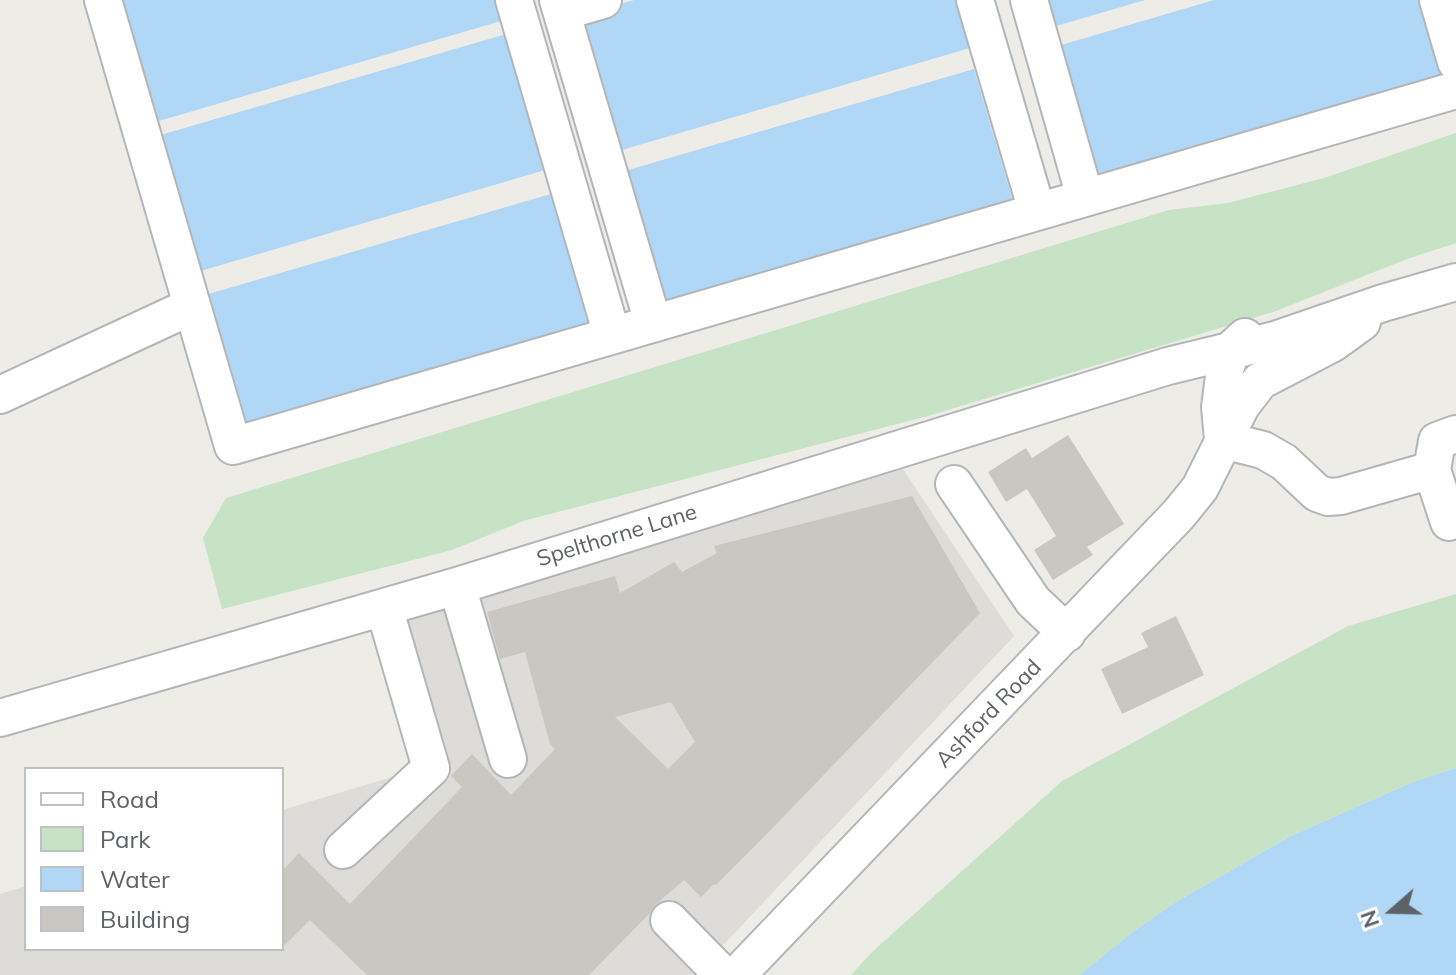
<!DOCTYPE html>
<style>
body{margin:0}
#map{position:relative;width:1456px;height:975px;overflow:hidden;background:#eeece6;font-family:Mulish,sans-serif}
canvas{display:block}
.legend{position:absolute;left:24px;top:767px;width:260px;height:184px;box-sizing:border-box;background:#fff;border:2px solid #bfc0c1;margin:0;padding:10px 14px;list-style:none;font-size:24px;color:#5e6165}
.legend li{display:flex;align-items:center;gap:16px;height:40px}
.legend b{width:40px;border:2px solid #bfc0c1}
.north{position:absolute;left:1352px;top:871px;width:80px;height:80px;-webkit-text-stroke:6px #fff;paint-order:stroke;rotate:250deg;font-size:22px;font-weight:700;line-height:32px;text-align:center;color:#5e6165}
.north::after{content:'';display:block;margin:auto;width:28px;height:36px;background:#5e6165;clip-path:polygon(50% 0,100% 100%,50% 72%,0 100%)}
</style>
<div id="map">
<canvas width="1456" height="975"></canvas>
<ul class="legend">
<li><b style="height:10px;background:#fff"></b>Road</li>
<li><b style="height:22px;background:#c6e3c6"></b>Park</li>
<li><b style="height:22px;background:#b0d7f5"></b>Water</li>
<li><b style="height:22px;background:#cac7c3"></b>Building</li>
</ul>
<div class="north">N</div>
</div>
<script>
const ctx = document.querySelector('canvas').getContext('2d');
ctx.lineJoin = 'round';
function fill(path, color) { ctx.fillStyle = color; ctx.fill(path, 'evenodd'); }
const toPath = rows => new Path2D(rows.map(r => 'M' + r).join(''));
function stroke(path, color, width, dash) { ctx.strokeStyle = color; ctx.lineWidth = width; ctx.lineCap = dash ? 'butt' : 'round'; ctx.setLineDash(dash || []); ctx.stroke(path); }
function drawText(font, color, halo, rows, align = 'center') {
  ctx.font = font + ' Mulish,sans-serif'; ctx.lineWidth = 7; ctx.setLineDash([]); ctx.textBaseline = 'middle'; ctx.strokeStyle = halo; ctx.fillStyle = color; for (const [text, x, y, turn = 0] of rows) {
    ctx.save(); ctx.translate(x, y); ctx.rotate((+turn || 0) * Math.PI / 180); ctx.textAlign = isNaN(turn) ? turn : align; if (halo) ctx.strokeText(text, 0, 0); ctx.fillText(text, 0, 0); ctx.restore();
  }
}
const industrial = toPath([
 [903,469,1014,636,695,975,0,975,0,894,26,886,26,949,282,949,282,810,412,771,372,631]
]);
const green = toPath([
 [1456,133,1456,243,1407,259,1276,311,928,416,523,521,452,550,222,609,203,538,226,498,1169,210,1228,203,1324,178],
 [1456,594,1456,768,1413,782,1291,836,1176,902,1134,931,1079,975,851,975,872,952,1062,781,1348,626]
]);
const water = toPath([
 [116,0,502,0,508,19,152,123],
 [634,0,956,0,970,48,615,152,575,17],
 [1038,0,1145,0,1046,29],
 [1214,0,1423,0,1446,79,1091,183,1051,48],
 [513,32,552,168,197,272,157,136],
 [974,69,1014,205,658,309,618,173],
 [561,191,600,327,245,431,205,295],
 [1456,768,1456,975,1079,975,1134,931,1176,902,1291,836,1413,782]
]);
const building = toPath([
 [1068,435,1124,524,1087,547,1093,555,1053,580,1034,550,1056,536,1027,489,1006,502,988,472,1026,448,1032,458],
 [912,496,980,613,760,841,716,885,714,884,701,897,684,880,654,906,649,914,589,975,367,975,310,920,282,948,282,871,299,853,350,904,462,787,451,776,472,754,511,795,555,749,550,744,525,652,500,659,487,612,615,576,620,593,674,562,682,572,717,553,714,546],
 [671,702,695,742,668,769,615,717],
 [1176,616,1204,675,1122,714,1101,669,1148,647,1141,633]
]);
const minor = toPath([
 [103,0,233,446,1456,90],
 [514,0,612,335],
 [558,0,653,323],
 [975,0,1037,211],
 [1029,0,1085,197],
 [1438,0,1456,62],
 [562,12,603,0],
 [0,395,192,306],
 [1223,439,1220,407,1225,369,1232,349,1245,337],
 [1223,440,1263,450,1284,462,1317,493,1328,497,1341,496,1432,470,1437,441,1456,434],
 [1432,470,1449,522],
 [954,484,1033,601,1067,633],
 [457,586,508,759],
 [0,718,457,586,1168,366,1275,340,1383,303,1456,282],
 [343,850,431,768,384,607],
 [669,920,723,975],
 [737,975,1179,514,1200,488,1241,406,1260,381,1333,343,1362,322]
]);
const streetNames = [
 ["Spelthorne Lane",617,536,-17],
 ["Ashford Road",989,714,-46]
];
fill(industrial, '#dddcd8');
fill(green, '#c6e3c6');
fill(water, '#b0d7f5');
fill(building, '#cac7c3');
stroke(minor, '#b3b6b9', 40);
stroke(minor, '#fff', 36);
drawText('22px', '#5e6165', '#fff', streetNames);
</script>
